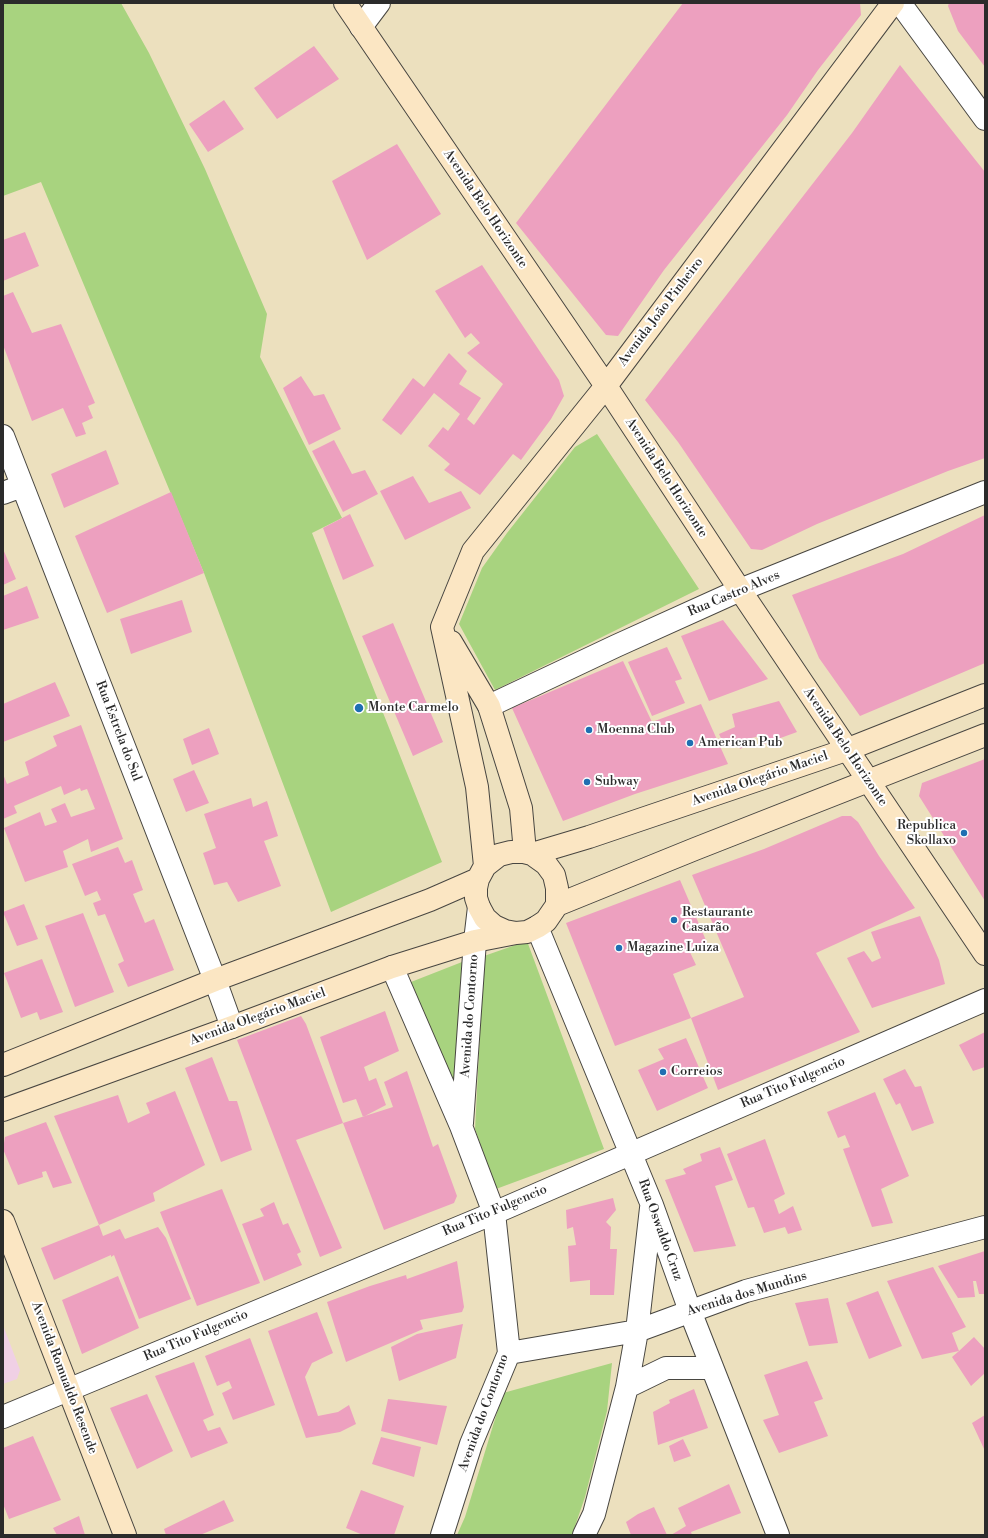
<!DOCTYPE html>
<meta charset="utf-8">
<style>
body{margin:0}
#map{position:relative;width:988px;height:1538px;overflow:hidden;background:#ece0be;font-family:"Libre Bodoni",serif}
canvas{display:block}
.frame{position:absolute;inset:0;border:4px solid #2b2b2b;pointer-events:none}
</style>
<div id="map">
<canvas width="988" height="1538"></canvas>
<div class="frame"></div>
</div>
<script>
const ctx = document.querySelector('canvas').getContext('2d');
ctx.lineJoin = 'round';
function fill(path, color) { ctx.fillStyle = color; ctx.fill(path, 'evenodd'); }
const toPath = rows => new Path2D(rows.map(r => 'M' + r).join(''));
function stroke(path, color, width, dash) { ctx.strokeStyle = color; ctx.lineWidth = width; ctx.lineCap = dash ? 'butt' : 'round'; ctx.setLineDash(dash || []); ctx.stroke(path); }
function drawText(font, color, halo, rows, align = 'center') {
  ctx.font = font + ' "Libre Bodoni",serif'; ctx.lineWidth = 4; ctx.setLineDash([]); ctx.textBaseline = 'middle'; ctx.strokeStyle = halo; ctx.fillStyle = color; for (const [text, x, y, turn = 0] of rows) {
    ctx.save(); ctx.translate(x, y); ctx.rotate((+turn || 0) * Math.PI / 180); ctx.textAlign = isNaN(turn) ? turn : align; if (halo) ctx.strokeText(text, 0, 0); ctx.fillText(text, 0, 0); ctx.restore();
  }
}
const built = toPath([
 [3,1325,20,1370,17,1379,3,1384]
]);
const green = toPath([
 [3,3,121,3,149,53,205,169,267,314,260,357,342,518,312,533,442,862,331,912,204,573,41,182,3,196],
 [597,434,699,589,495,690,459,624,482,568,507,533,575,447],
 [527,941,604,1149,496,1189,475,1129,484,956],
 [462,962,454,1082,411,982],
 [612,1363,607,1411,585,1497,572,1535,457,1535,465,1517,503,1393]
]);
const building = toPath([
 [683,3,860,3,861,15,818,70,787,115,664,270,618,336,606,335,516,223],
 [949,3,985,3,985,67,958,31,948,6],
 [314,46,339,79,277,119,254,88],
 [900,65,985,172,985,458,948,471,817,524,762,550,751,549,678,442,645,400,852,133],
 [224,100,244,129,208,152,189,124],
 [397,144,441,214,367,260,332,181],
 [25,232,39,266,3,281,3,240],
 [482,265,559,380,564,396,551,419,521,460,513,454,480,495,444,470,450,464,428,446,443,427,448,431,460,414,434,393,401,435,382,420,413,378,424,387,449,353,467,371,459,384,481,398,467,419,474,425,503,384,467,353,480,343,471,333,465,338,435,291],
 [13,292,32,333,61,324,95,403,88,406,93,418,82,423,86,434,76,437,63,408,32,421,3,345,3,296],
 [301,376,314,396,324,394,341,429,309,445,283,388],
 [334,440,352,474,365,470,378,494,343,512,312,451],
 [106,450,119,484,64,508,51,474],
 [413,476,429,503,461,491,471,508,405,540,380,491],
 [171,492,204,573,107,613,75,536],
 [350,514,374,566,343,580,323,528],
 [985,515,985,663,860,716,819,658,792,595,903,554],
 [3,549,16,579,3,585],
 [27,586,39,618,3,630,3,596],
 [182,600,192,632,131,654,120,619],
 [723,620,768,679,709,701,681,636],
 [393,623,443,742,413,756,362,636],
 [667,647,682,679,675,681,685,703,652,716,628,662],
 [623,661,652,722,701,704,728,764,635,794,563,821,512,708],
 [55,682,70,716,3,742,3,704],
 [779,701,797,732,764,744,761,736,751,738,753,743,740,749,737,743,725,747,719,734,735,727,732,714],
 [81,725,123,839,91,852,88,839,63,851,68,867,25,882,4,828,40,812,45,826,57,822,51,809,65,803,71,817,95,809,87,789,81,791,80,788,64,795,61,786,14,806,17,813,3,819,3,774,7,784,29,775,25,762,57,746,53,736],
 [209,728,219,754,192,765,183,739],
 [985,759,985,901,919,796,922,783],
 [194,770,209,803,186,812,173,779],
 [251,798,253,807,267,801,278,836,264,841,281,886,238,902,227,882,214,885,203,853,216,848,204,814],
 [842,816,851,816,858,822,879,856,915,908,816,953,860,1032,718,1090,691,1018,744,997,692,875,764,849],
 [118,847,125,863,132,860,143,890,133,894,145,923,154,919,174,970,128,987,118,964,124,961,105,914,98,916,93,903,101,900,97,891,85,896,72,864],
 [680,880,708,945,689,950,696,965,673,974,691,1018,615,1046,566,923],
 [24,904,38,939,17,946,3,912],
 [83,913,114,992,75,1007,45,926],
 [920,916,939,960,945,984,872,1008,847,958,864,951,872,962,881,958,871,932],
 [42,959,63,1012,40,1020,37,1012,21,1018,4,973],
 [385,1011,399,1051,364,1067,369,1081,376,1078,386,1105,363,1117,356,1099,343,1103,320,1037],
 [301,1016,306,1024,343,1123,393,1107,384,1082,407,1071,433,1147,438,1144,457,1196,454,1203,384,1230,343,1123,296,1140,342,1248,320,1257,237,1040],
 [985,1032,985,1067,973,1071,959,1045],
 [686,1038,708,1088,657,1111,638,1070,664,1059,658,1049],
 [212,1057,229,1101,237,1101,252,1150,221,1162,185,1068],
 [905,1069,915,1087,921,1086,934,1123,912,1131,900,1103,896,1105,883,1079],
 [175,1091,205,1165,153,1193,155,1201,99,1225,54,1116,118,1095,128,1123,150,1113,146,1103],
 [875,1092,909,1176,881,1189,893,1223,872,1227,843,1149,850,1147,845,1135,838,1138,827,1112],
 [46,1122,72,1183,53,1188,46,1171,42,1172,43,1177,18,1185,3,1149,5,1137],
 [765,1139,785,1194,774,1200,779,1214,793,1206,802,1230,788,1234,785,1227,764,1233,754,1207,748,1208,727,1154],
 [720,1147,733,1180,715,1186,736,1246,694,1252,665,1180,686,1174,683,1169,702,1161,700,1154],
 [222,1189,260,1283,197,1306,160,1212],
 [613,1198,616,1210,606,1222,611,1227,610,1249,617,1249,614,1295,590,1295,590,1280,570,1282,568,1246,576,1245,573,1227,567,1229,566,1210],
 [274,1202,283,1225,288,1223,301,1252,297,1254,302,1265,264,1281,242,1224,264,1216,260,1209],
 [99,1225,103,1236,120,1229,125,1239,158,1227,166,1238,191,1299,139,1319,114,1255,111,1257,111,1255,54,1280,41,1248],
 [985,1251,985,1294,979,1294,976,1281,973,1281,975,1297,958,1298,938,1266],
 [457,1261,464,1307,462,1312,420,1320,423,1329,346,1362,327,1302,370,1286,406,1275,407,1279],
 [933,1267,966,1327,952,1333,959,1351,974,1337,985,1349,985,1373,971,1386,952,1357,959,1351,922,1359,887,1281],
 [118,1276,139,1328,82,1354,62,1300],
 [878,1291,902,1346,869,1359,846,1303],
 [828,1298,838,1343,809,1346,795,1303],
 [317,1312,333,1353,312,1363,305,1377,318,1416,338,1412,349,1405,356,1424,340,1432,306,1438,268,1331],
 [463,1324,456,1358,399,1381,391,1347,417,1334],
 [250,1338,275,1405,233,1420,222,1393,232,1388,229,1381,217,1386,205,1356],
 [807,1361,823,1399,814,1402,828,1436,779,1453,763,1420,779,1415,764,1375],
 [194,1362,214,1415,203,1420,208,1431,220,1427,228,1443,191,1458,155,1376],
 [694,1389,708,1428,658,1445,653,1412,670,1403,669,1400],
 [147,1394,173,1451,137,1469,110,1408],
 [388,1399,447,1406,437,1445,381,1431],
 [985,1415,985,1451,972,1423],
 [33,1436,61,1500,9,1519,3,1504,3,1448],
 [381,1437,421,1447,414,1477,372,1464],
 [683,1439,691,1456,674,1462,669,1446],
 [729,1484,741,1513,691,1532,692,1535,671,1535,686,1526,678,1508],
 [361,1490,404,1506,394,1535,363,1535,346,1528],
 [224,1500,234,1521,200,1535,166,1535,164,1529],
 [654,1507,667,1535,631,1535,626,1522,638,1514],
 [79,1516,85,1535,57,1535,53,1528]
]);
const street = toPath([
 [900,3,985,119],
 [361,27,379,3],
 [3,436,215,980,232,1027],
 [3,493,22,486],
 [489,706,616,646,740,590,985,492],
 [537,927,652,1205,690,1311,778,1535],
 [392,967,461,1126,494,1213,509,1353,471,1444,442,1535],
 [462,1123,475,941,479,907],
 [509,1353,637,1331,746,1291,985,1227],
 [627,1387,666,1368,712,1368],
 [3,1417,494,1213,985,1000],
 [584,1535,594,1514,627,1387,637,1331,651,1208]
]);
const secondary = toPath([
 [345,3,606,386,740,590,985,954],
 [451,642,489,706,521,808,525,852],
 [511,852,524,852,532,854,546,864,554,875,557,888,557,905,546,921,537,927,527,932,516,933,505,931,494,926,485,918,479,907,476,898,476,888,478,879,485,866,499,855,511,852],
 [532,854,589,837,846,750,985,695],
 [485,866,477,787,442,627,473,551,606,386,893,3],
 [557,905,695,849,985,735],
 [3,1065,215,980,430,900,478,879],
 [3,1110,232,1027,392,967,475,941,516,933],
 [3,1221,125,1535]
]);
const markers = [
 [359,708,5,"#1f6fb2"],
 [589,730,4,"#1f6fb2"],
 [690,743,4,"#1f6fb2"],
 [587,782,4,"#1f6fb2"],
 [964,833,4,"#1f6fb2"],
 [674,920,4,"#1f6fb2"],
 [619,948,4,"#1f6fb2"],
 [663,1072,4,"#1f6fb2"]
];
const streetNames = [
 ["Avenida Belo Horizonte",485,209,56],
 ["Avenida João Pinheiro",661,312,-53],
 ["Avenida Belo Horizonte",666,478,57],
 ["Rua Castro Alves",734,594,-23],
 ["Rua Estrela do Sul",118,731,69],
 ["Avenida Belo Horizonte",845,747,56],
 ["Avenida Olegário Maciel",760,779,-19],
 ["Avenida do Contorno",470,1016,-86],
 ["Avenida Olegário Maciel",258,1017,-20],
 ["Rua Tito Fulgencio",793,1083,-23],
 ["Rua Tito Fulgencio",495,1211,-23],
 ["Rua Oswaldo Cruz",660,1230,70],
 ["Avenida dos Mundins",747,1294,-17],
 ["Rua Tito Fulgencio",196,1336,-23],
 ["Avenida Romualdo Resende",64,1378,69],
 ["Avenida do Contorno",484,1413,-70]
];
const poiNames = [
 ["Monte Carmelo",368,708],
 ["Moenna Club",597,730],
 ["American Pub",698,743],
 ["Subway",595,782],
 ["Republica",956,826,"right"],
 ["Skollaxo",956,841,"right"],
 ["Restaurante",682,913],
 ["Casarão",682,928],
 ["Magazine Luiza",627,948],
 ["Correios",671,1072]
];
fill(built, '#f0d0e5');
fill(green, '#a8d37f');
fill(building, '#eda0bf');
stroke(street, '#484641', 24);
stroke(secondary, '#484641', 24);
stroke(street, '#fff', 22);
stroke(secondary, '#fbe6c3', 22);
for (const [x, y, r, color] of markers) { const dot = new Path2D(); dot.arc(x, y, r, 0, 2 * Math.PI); ctx.fillStyle = color; ctx.fill(dot); stroke(dot, '#fff', 1.5); }
drawText('13px', '#2b2b2b', '#fff', streetNames);
drawText('13px', '#2b2b2b', '#fff', poiNames, 'left');
</script>
